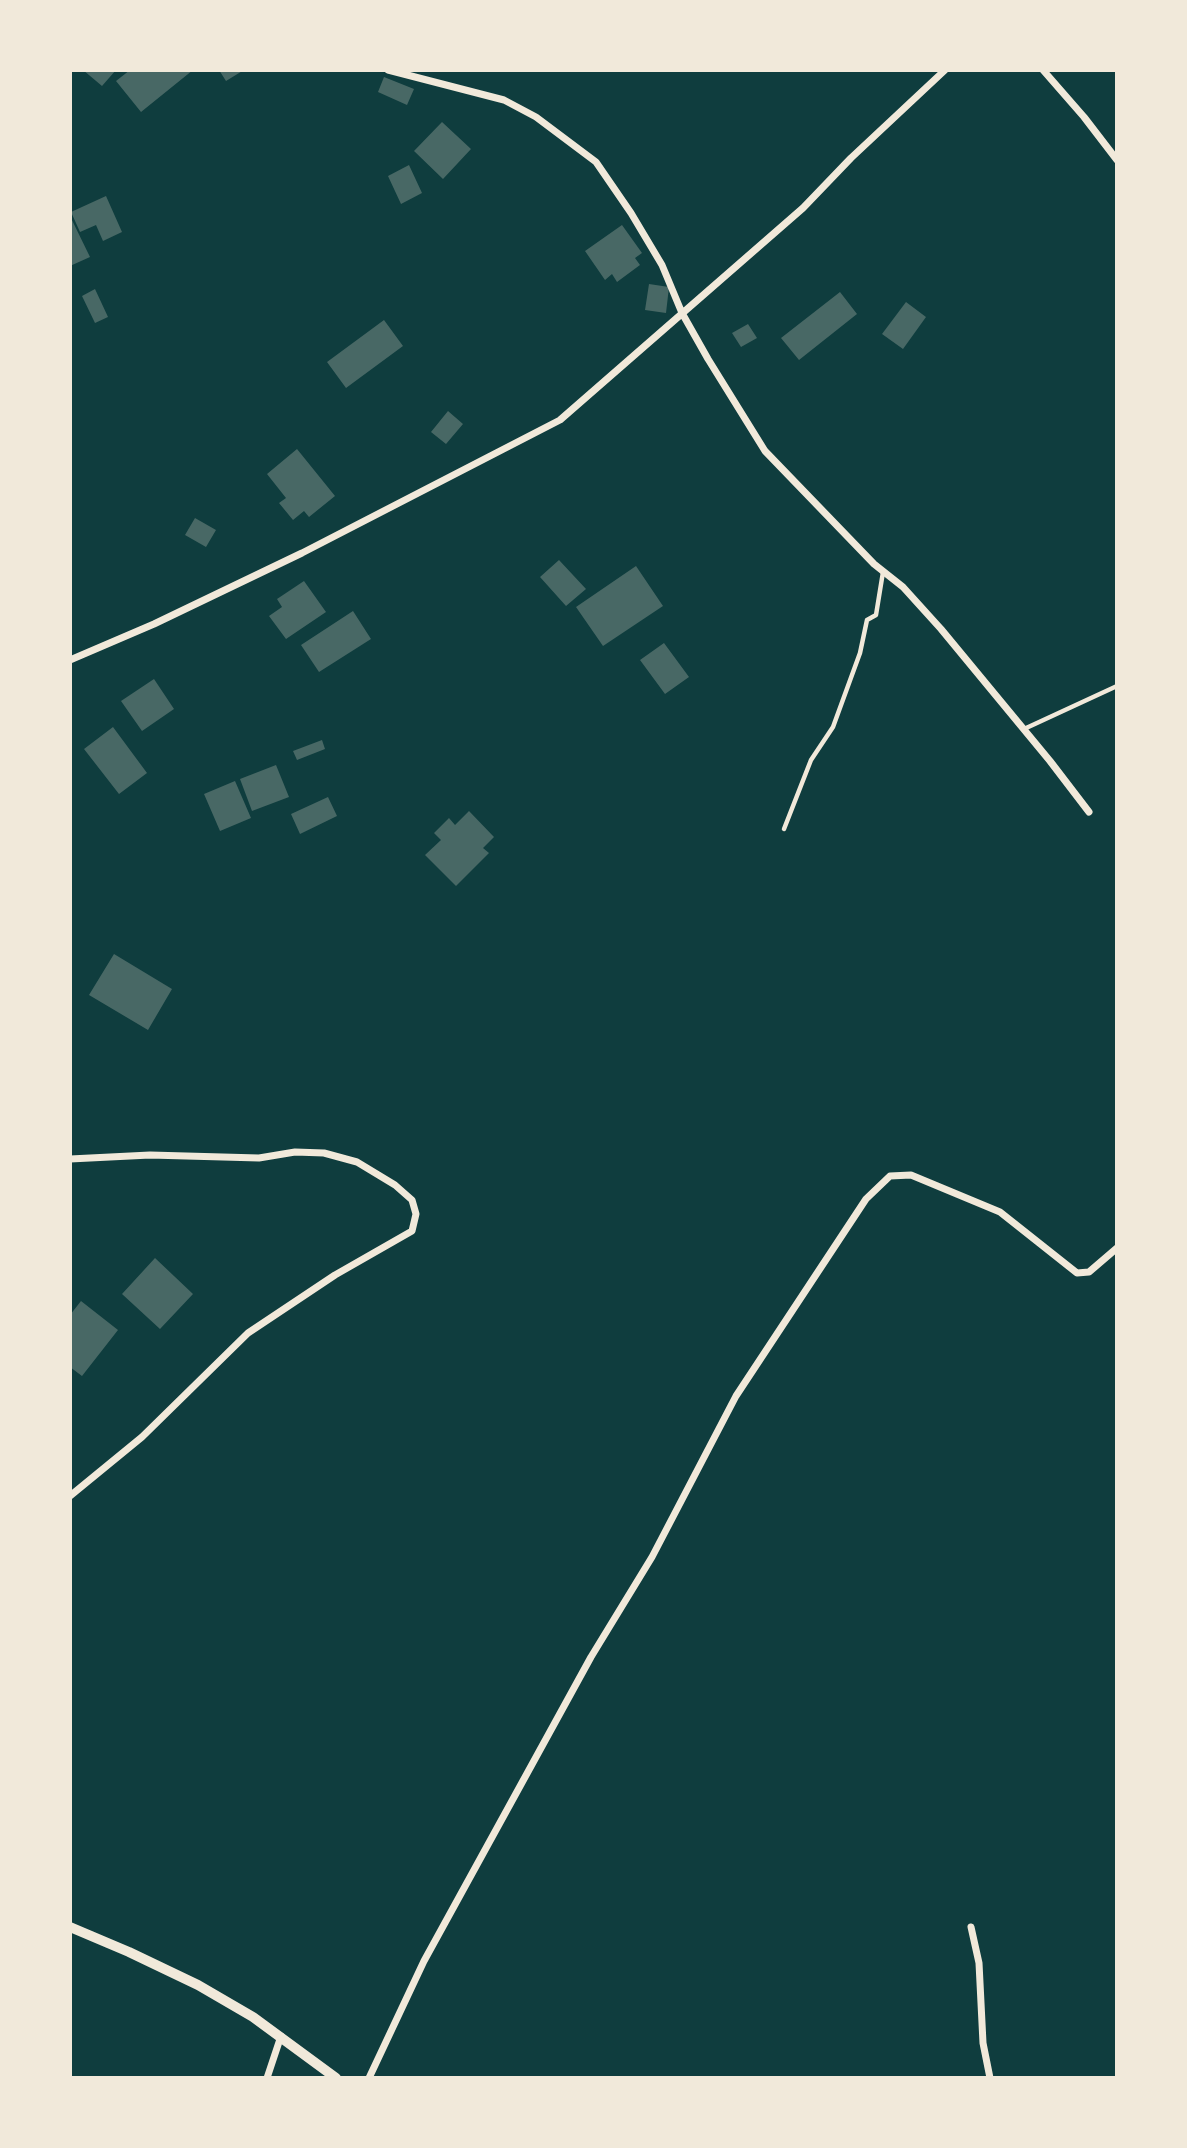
<!DOCTYPE html>
<style>
body{margin:0}
#map{position:relative;width:1187px;height:2148px;overflow:hidden;background:#0f3d3e;font-family:Montserrat,sans-serif}
canvas{display:block}
.frame{position:absolute;inset:0;border:72px solid #f1e9da;pointer-events:none}
</style>
<div id="map">
<canvas width="1187" height="2148"></canvas>
<div class="frame"></div>
</div>
<script>
const ctx = document.querySelector('canvas').getContext('2d');
ctx.lineJoin = 'round';
function fill(path, color) { ctx.fillStyle = color; ctx.fill(path, 'evenodd'); }
const toPath = rows => new Path2D(rows.map(r => 'M' + r).join(''));
function stroke(path, color, width, dash) { ctx.strokeStyle = color; ctx.lineWidth = width; ctx.lineCap = dash ? 'butt' : 'round'; ctx.setLineDash(dash || []); ctx.stroke(path); }
const building = toPath([
 [83,70,116,70,102,86],
 [130,70,193,70,141,112,116,81],
 [219,70,244,70,226,81],
 [384,77,414,89,407,105,378,92],
 [442,122,471,149,443,179,414,151],
 [409,165,422,193,401,204,388,176],
 [106,196,122,232,103,241,96,225,80,232,71,212],
 [70,216,90,257,70,266],
 [622,225,642,253,635,258,640,265,617,282,612,274,605,280,585,251],
 [649,284,669,287,666,313,645,310],
 [95,289,108,317,95,323,82,296],
 [840,292,857,314,799,360,781,338],
 [906,302,926,317,903,349,882,334],
 [384,320,403,346,346,388,327,362],
 [748,324,757,338,741,347,732,333],
 [448,411,463,424,446,444,431,432],
 [297,449,335,496,309,517,304,511,293,520,279,503,286,498,267,474],
 [195,518,216,530,206,547,185,535],
 [559,560,586,589,566,606,540,577],
 [636,566,663,606,603,646,576,607],
 [304,581,326,612,286,639,269,616,282,607,277,599],
 [353,611,371,639,319,672,301,645],
 [664,643,689,677,665,694,640,660],
 [154,679,174,709,142,731,121,701],
 [113,727,147,773,119,794,84,749],
 [322,740,325,749,297,760,293,751],
 [276,765,289,797,252,811,240,779],
 [235,781,251,818,220,831,204,794],
 [328,797,337,816,300,834,291,814],
 [469,811,494,837,483,848,489,853,456,886,425,855,441,840,434,833,449,818,455,825],
 [114,954,172,989,148,1030,89,995],
 [155,1258,193,1294,160,1329,122,1294],
 [81,1301,118,1330,82,1376,70,1367,70,1315]
]);
const service = toPath([
 [1024,729,1117,686],
 [784,829,811,760,833,727,860,653,867,620,876,615,883,572]
]);
const minor = toPath([
 [388,70,504,100,536,117,596,162,631,213,662,265,682,313,708,359,765,451,874,564,903,587,941,629,1050,761,1089,812],
 [1043,70,1084,117,1117,160],
 [70,660,154,624,302,553,560,420,803,208,851,158,945,70],
 [70,1159,150,1155,259,1158,295,1152,324,1153,357,1162,395,1185,412,1200,416,1214,412,1231,335,1275,248,1333,142,1437,70,1496],
 [971,1927,979,1963,983,2043,990,2078],
 [267,2078,281,2036],
 [369,2078,424,1961,591,1657,652,1557,736,1396,866,1199,890,1176,911,1175,1000,1212,1077,1273,1089,1272,1117,1248]
]);
const tertiary = toPath([
 [70,1927,129,1952,198,1985,253,2017,336,2078]
]);
fill(building, '#486865');
stroke(service, '#f1e9da', 4.5);
stroke(minor, '#f1e9da', 7);
stroke(tertiary, '#f1e9da', 10);
</script>
